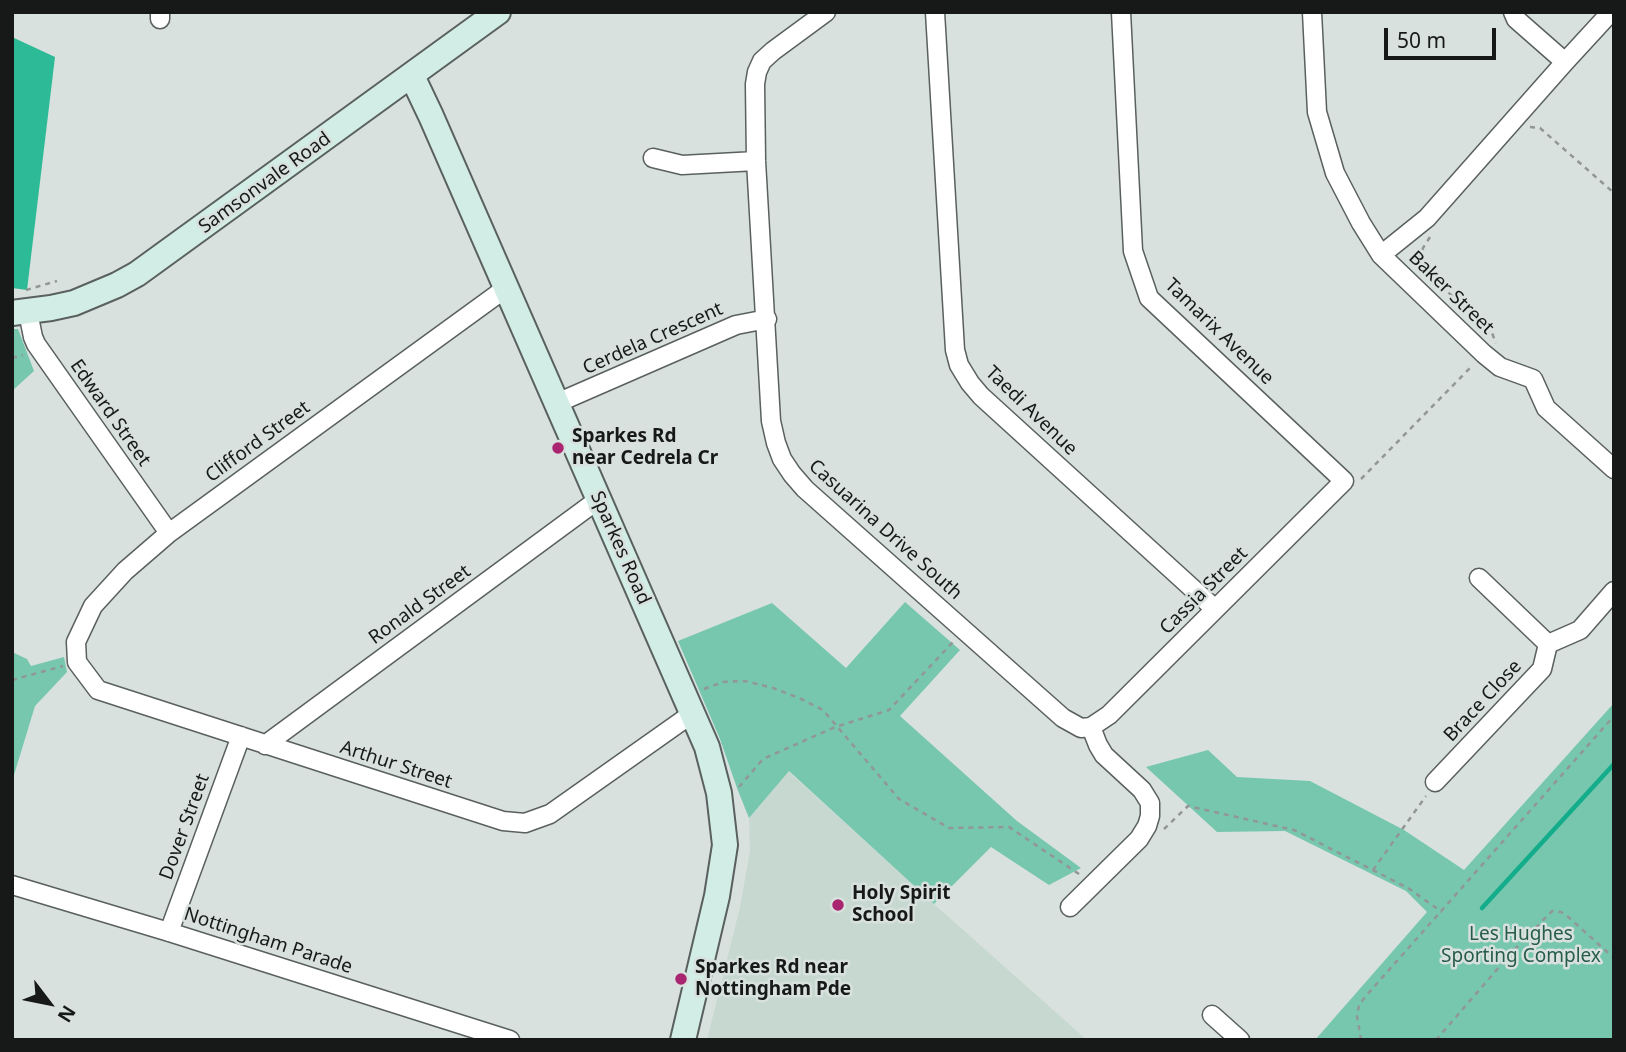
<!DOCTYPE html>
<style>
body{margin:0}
#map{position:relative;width:1626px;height:1052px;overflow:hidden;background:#d8e1dd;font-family:"Noto Sans",sans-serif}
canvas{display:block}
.frame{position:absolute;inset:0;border:14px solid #161918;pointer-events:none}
.north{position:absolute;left:14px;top:968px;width:70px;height:70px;-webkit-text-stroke:5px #d8e1dd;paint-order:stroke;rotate:122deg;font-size:19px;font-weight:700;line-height:28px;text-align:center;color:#161918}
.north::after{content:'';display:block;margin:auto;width:24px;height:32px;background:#161918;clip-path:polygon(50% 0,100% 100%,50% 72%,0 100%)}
.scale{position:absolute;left:1384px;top:28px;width:112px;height:32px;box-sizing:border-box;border:4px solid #161918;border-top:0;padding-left:9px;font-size:21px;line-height:24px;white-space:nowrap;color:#161918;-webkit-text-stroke:5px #d8e1dd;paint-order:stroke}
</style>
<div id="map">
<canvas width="1626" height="1052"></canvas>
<div class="frame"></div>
<div class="north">N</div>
<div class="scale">50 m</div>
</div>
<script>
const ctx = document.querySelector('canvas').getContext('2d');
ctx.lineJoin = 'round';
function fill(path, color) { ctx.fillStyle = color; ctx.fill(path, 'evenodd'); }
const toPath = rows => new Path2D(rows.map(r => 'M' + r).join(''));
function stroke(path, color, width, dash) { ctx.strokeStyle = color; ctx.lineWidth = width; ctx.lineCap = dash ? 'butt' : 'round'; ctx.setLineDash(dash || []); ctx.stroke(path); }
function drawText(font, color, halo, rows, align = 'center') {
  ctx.font = font + ' "Noto Sans",sans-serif'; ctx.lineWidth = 5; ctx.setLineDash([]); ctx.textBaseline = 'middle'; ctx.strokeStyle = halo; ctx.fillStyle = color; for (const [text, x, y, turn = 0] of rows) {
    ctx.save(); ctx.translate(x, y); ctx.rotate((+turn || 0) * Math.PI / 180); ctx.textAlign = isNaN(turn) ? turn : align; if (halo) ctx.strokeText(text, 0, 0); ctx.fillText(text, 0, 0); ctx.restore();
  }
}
const built = toPath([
 [788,771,934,904,1087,1040,707,1040,740,907,750,851,749,818]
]);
const green = toPath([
 [12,329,18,329,34,371,12,391],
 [905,602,960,650,900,716,1017,821,1081,868,1049,885,991,847,934,904,789,771,749,818,737,788,720,739,678,641,772,603,846,668],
 [12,652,27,659,31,666,64,657,67,672,35,706,14,775,12,775],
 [1614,703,1614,1040,1315,1040,1427,912,1406,891,1285,831,1217,832,1146,767,1208,750,1237,777,1310,781,1404,830,1464,870]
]);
const forest = toPath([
 [12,37,55,57,27,290,12,288]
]);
const stream = toPath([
 [1482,908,1614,764]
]);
const path = toPath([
 [1530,127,1540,128,1614,193],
 [1430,237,1423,248,1420,260,1421,267,1492,333,1496,343],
 [26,290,57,281],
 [12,358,23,355],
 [1361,479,1472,366],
 [12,680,63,666],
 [704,689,723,682,745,681,773,688,799,698,823,710,899,799,949,828,1009,827,1079,874],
 [739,787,763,759,835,727,889,710,953,642],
 [1164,829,1188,806,1294,830,1408,888,1442,912],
 [1373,870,1426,796],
 [1361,1040,1357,1016,1359,1005,1365,997,1614,716],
 [1436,1040,1513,951,1552,911,1561,912,1566,915,1614,958]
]);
const street = toPath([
 [160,12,160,19],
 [826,12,773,51,762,61,757,72,755,84,756,161,771,421,776,443,782,459,792,474,805,489,1063,718,1081,728,1091,727,1109,715,1344,481,1149,298,1133,251,1121,12],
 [935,12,955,350,959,365,970,383,981,396,1215,609],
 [1312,12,1317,112,1335,173,1361,223,1381,255],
 [1513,12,1516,19,1565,62],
 [1611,12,1565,62,1427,218,1381,255,1484,354,1500,367,1533,379,1546,408,1614,469],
 [653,158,682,165,756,161],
 [506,288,169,533,125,571,93,606,76,642,77,662,98,690,503,821,525,823,550,814,693,713],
 [28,312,33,337,36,344,169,533],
 [557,403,736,325,767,319],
 [1479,578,1548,644],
 [265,745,599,499],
 [1435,782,1542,669,1548,644,1580,630,1614,591],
 [12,885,169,932,510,1040],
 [1070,907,1139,839,1147,826,1150,816,1150,803,1142,790,1104,755,1098,745,1091,727],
 [169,932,241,736],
 [1212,1015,1240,1040]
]);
const secondary = toPath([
 [412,76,431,116,707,747,719,793,725,845,717,896,683,1040],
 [12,313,51,308,74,303,117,285,137,274,498,12]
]);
const markers = [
 [558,448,7,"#aa256f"],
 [838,905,7,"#aa256f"],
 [681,979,7,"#aa256f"]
];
const streetNames = [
 ["Samsonvale Road",265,183,-36],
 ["Baker Street",1451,293,44],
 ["Tamarix Avenue",1219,332,44],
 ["Cerdela Crescent",653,339,-24],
 ["Taedi Avenue",1031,411,44],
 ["Edward Street",110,413,55],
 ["Clifford Street",258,442,-36],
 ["Casuarina Drive South",885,530,42],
 ["Sparkes Road",620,548,66],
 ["Cassia Street",1204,591,-45],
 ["Ronald Street",420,605,-36],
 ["Brace Close",1483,701,-47],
 ["Arthur Street",396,765,18],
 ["Dover Street",185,827,-70],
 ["Nottingham Parade",268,941,18]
];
const poiNames = [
 ["Sparkes Rd",572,437],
 ["near Cedrela Cr",572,459],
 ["Holy Spirit",852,894],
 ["School",852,916],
 ["Sparkes Rd near",695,968],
 ["Nottingham Pde",695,990]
];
const parkNames = [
 ["Les Hughes",1521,935],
 ["Sporting Complex",1521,957]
];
fill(built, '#c7d8d1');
fill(green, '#76c7ae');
fill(forest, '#2dba97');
stroke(stream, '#13ad8b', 4.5);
stroke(street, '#59605e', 21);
stroke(secondary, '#59605e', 28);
stroke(path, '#919794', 2.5, [5, 5]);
stroke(street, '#fff', 18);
stroke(secondary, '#d2ede5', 24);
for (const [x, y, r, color] of markers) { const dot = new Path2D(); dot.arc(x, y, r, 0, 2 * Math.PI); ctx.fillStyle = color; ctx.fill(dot); stroke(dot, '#d8e1dd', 2.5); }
drawText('19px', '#161918', '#d8e1dd', streetNames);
drawText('bold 19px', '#161918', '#d8e1dd', poiNames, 'left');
drawText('19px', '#275c4c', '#d8e1dd', parkNames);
</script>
